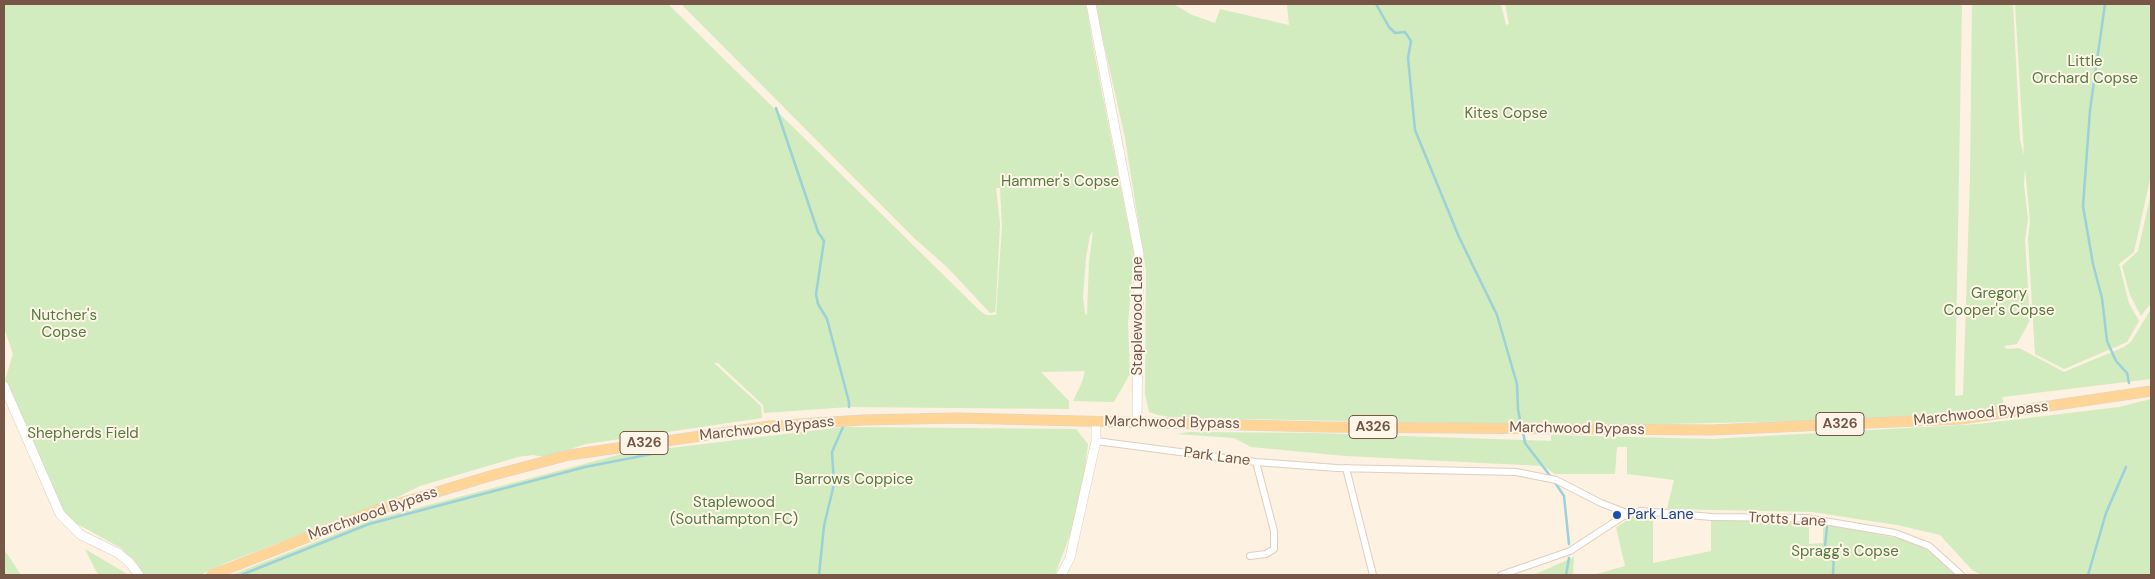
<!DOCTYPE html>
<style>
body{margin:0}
#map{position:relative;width:2155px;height:579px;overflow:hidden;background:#fdf1e1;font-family:"DM Sans",sans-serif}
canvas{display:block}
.frame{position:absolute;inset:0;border:5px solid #755647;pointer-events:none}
</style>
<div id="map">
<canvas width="2155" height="579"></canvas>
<div class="frame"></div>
</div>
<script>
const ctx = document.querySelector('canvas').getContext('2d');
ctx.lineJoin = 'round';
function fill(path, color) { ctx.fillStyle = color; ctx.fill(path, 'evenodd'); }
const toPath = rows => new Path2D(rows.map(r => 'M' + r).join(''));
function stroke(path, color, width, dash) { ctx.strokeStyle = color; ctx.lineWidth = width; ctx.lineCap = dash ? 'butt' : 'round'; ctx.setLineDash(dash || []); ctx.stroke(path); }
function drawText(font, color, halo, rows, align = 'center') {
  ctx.font = font + ' "DM Sans",sans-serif'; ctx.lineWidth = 4; ctx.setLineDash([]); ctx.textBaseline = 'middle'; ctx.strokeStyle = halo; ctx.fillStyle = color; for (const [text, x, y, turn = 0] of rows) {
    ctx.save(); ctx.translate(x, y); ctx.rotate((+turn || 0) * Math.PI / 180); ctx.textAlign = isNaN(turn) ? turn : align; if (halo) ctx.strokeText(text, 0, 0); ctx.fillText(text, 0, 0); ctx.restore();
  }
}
const green = toPath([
 [4,4,668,4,979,310,986,315,996,315,1002,226,1000,188,996,188,1000,224,996,303,995,312,990,313,947,267,914,238,681,4,1086,4,1095,57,1134,254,1128,323,1130,374,1114,402,1073,401,1082,382,1085,371,1041,372,1069,401,1069,409,849,407,764,413,763,405,718,363,714,363,761,406,762,418,586,444,545,457,533,455,518,457,420,486,392,500,228,562,200,575,144,575,121,548,70,520,55,498,5,380,13,354,4,328],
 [1093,231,1089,262,1087,315,1085,314,1083,297,1086,258,1090,235],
 [1095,4,1174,4,1192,15,1215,23,1220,9,1289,25,1287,4,1501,4,1506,25,1509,24,1505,4,1962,4,1955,396,1963,395,1970,179,1972,4,2013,4,2020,140,2024,155,2015,4,2151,4,2151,175,2134,252,2119,264,2129,303,2139,321,2127,342,2064,369,2035,354,2028,238,2030,221,2025,168,2024,185,2028,219,2025,240,2030,320,2017,344,2004,346,2007,349,2019,348,2064,372,2124,347,2131,342,2151,309,2151,379,2002,397,2005,408,1968,413,1853,420,1664,424,1455,423,1238,419,1169,417,1158,415,1149,412,1145,394,1146,271,1125,138],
 [2151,193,2151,303,2141,316,2130,295,2122,266,2138,251],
 [2151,399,2151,575,1981,575,1972,570,1940,535,1897,525,1812,512,1667,509,1674,480,1627,474,1627,447,1617,447,1615,474,1555,474,1543,466,1346,456,1251,447,1234,438,1176,434,1189,432,1315,433,1523,440,1551,441,1551,435,1712,439,1978,424,2119,407],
 [843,427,1076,429,1088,444,1080,508,1055,575,231,575,371,520,622,454],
 [1635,516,1653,516,1653,563,1711,551,1711,520,1809,522,1809,544,1823,543,1823,524,1908,540,1930,551,1954,574,1593,575,1625,566,1616,527],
 [4,549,21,575,4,575],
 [85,549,129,575,98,575],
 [1574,557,1573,575,1531,575,1538,573]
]);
const stream = toPath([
 [1376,4,1389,27,1395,33,1405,32,1411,41,1408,58,1415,130,1459,237,1497,315,1517,384,1518,409,1521,426],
 [2105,4,2090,110,2083,206,2093,264,2102,298,2107,341,2116,361,2127,373,2129,383],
 [776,108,818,232,824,241,816,294,818,304,827,319,849,402,849,407],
 [1523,431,1525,443,1551,477],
 [1554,481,1564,496,1569,544],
 [1827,527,1825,546,1834,553,1833,575],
 [241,575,369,524,585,467,667,451],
 [819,575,824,526,834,484,832,452,843,427],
 [1566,575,1569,558],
 [2088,575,2106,513,2126,467]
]);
const minor = toPath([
 [1096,441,1256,462,1337,468,1516,472,1556,480,1601,503,1629,514],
 [1346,468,1373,575],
 [1250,556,1266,554,1274,549,1274,531,1256,462],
 [1501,575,1570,551,1622,517,1640,511,1712,517,1806,518,1895,533,1929,546,1961,575]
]);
const tertiary = toPath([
 [1091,4,1139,254,1137,422],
 [4,386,60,514,81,535,118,553,129,562,139,575],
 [1061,575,1070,558,1096,441,1096,421]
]);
const primary = toPath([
 [212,575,377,510,490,476,569,455,770,426,863,420,958,418,1324,427,1712,430,1961,419,2151,391]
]);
const markers = [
 [1617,515,5,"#1a4fb4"]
];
const shields = [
 [1840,424,48],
 [1373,427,48],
 [644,443,48]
];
const shieldNames = [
 ["A326",1840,424],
 ["A326",1373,427],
 ["A326",644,443]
];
const parkNames = [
 ["Little",2085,62],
 ["Orchard Copse",2085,79],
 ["Kites Copse",1506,114],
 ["Hammer's Copse",1060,182],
 ["Gregory",1999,294],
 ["Cooper's Copse",1999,311],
 ["Nutcher's",64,316],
 ["Copse",64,333],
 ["Shepherds Field",83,434],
 ["Barrows Coppice",854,480],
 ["Staplewood",734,503],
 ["(Southampton FC)",734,520],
 ["Spragg's Copse",1845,552]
];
const streetNames = [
 ["Staplewood Lane",1138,316,-90],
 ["Marchwood Bypass",1981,414,-6],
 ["Marchwood Bypass",1172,423,1],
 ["Marchwood Bypass",767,429,-6],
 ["Marchwood Bypass",1577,429,1],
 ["Park Lane",1217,457,7],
 ["Marchwood Bypass",373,514,-19],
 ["Trotts Lane",1787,520,3]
];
const transitNames = [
 ["Park Lane",1627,515]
];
fill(green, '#d2ebbf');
stroke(stream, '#9bd1d9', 2.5);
stroke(minor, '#e1cdbd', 8);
stroke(tertiary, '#e1cdbd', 10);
stroke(primary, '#dbd3cf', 11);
stroke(minor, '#fff', 6);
stroke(tertiary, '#fff', 9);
stroke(primary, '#fed597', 10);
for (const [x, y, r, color] of markers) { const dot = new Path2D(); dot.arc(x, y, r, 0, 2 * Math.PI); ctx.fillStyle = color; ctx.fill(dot); stroke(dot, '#fff5e8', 2); }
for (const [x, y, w] of shields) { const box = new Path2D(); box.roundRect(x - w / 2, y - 11.5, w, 23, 4); ctx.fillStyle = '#fff5e8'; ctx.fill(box); stroke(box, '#755647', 1); }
drawText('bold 14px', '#755647', null, shieldNames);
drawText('15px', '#537b3f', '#fff5e8', parkNames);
drawText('15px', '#755647', '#fff5e8', streetNames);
drawText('15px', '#164399', '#fff5e8', transitNames, 'left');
</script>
